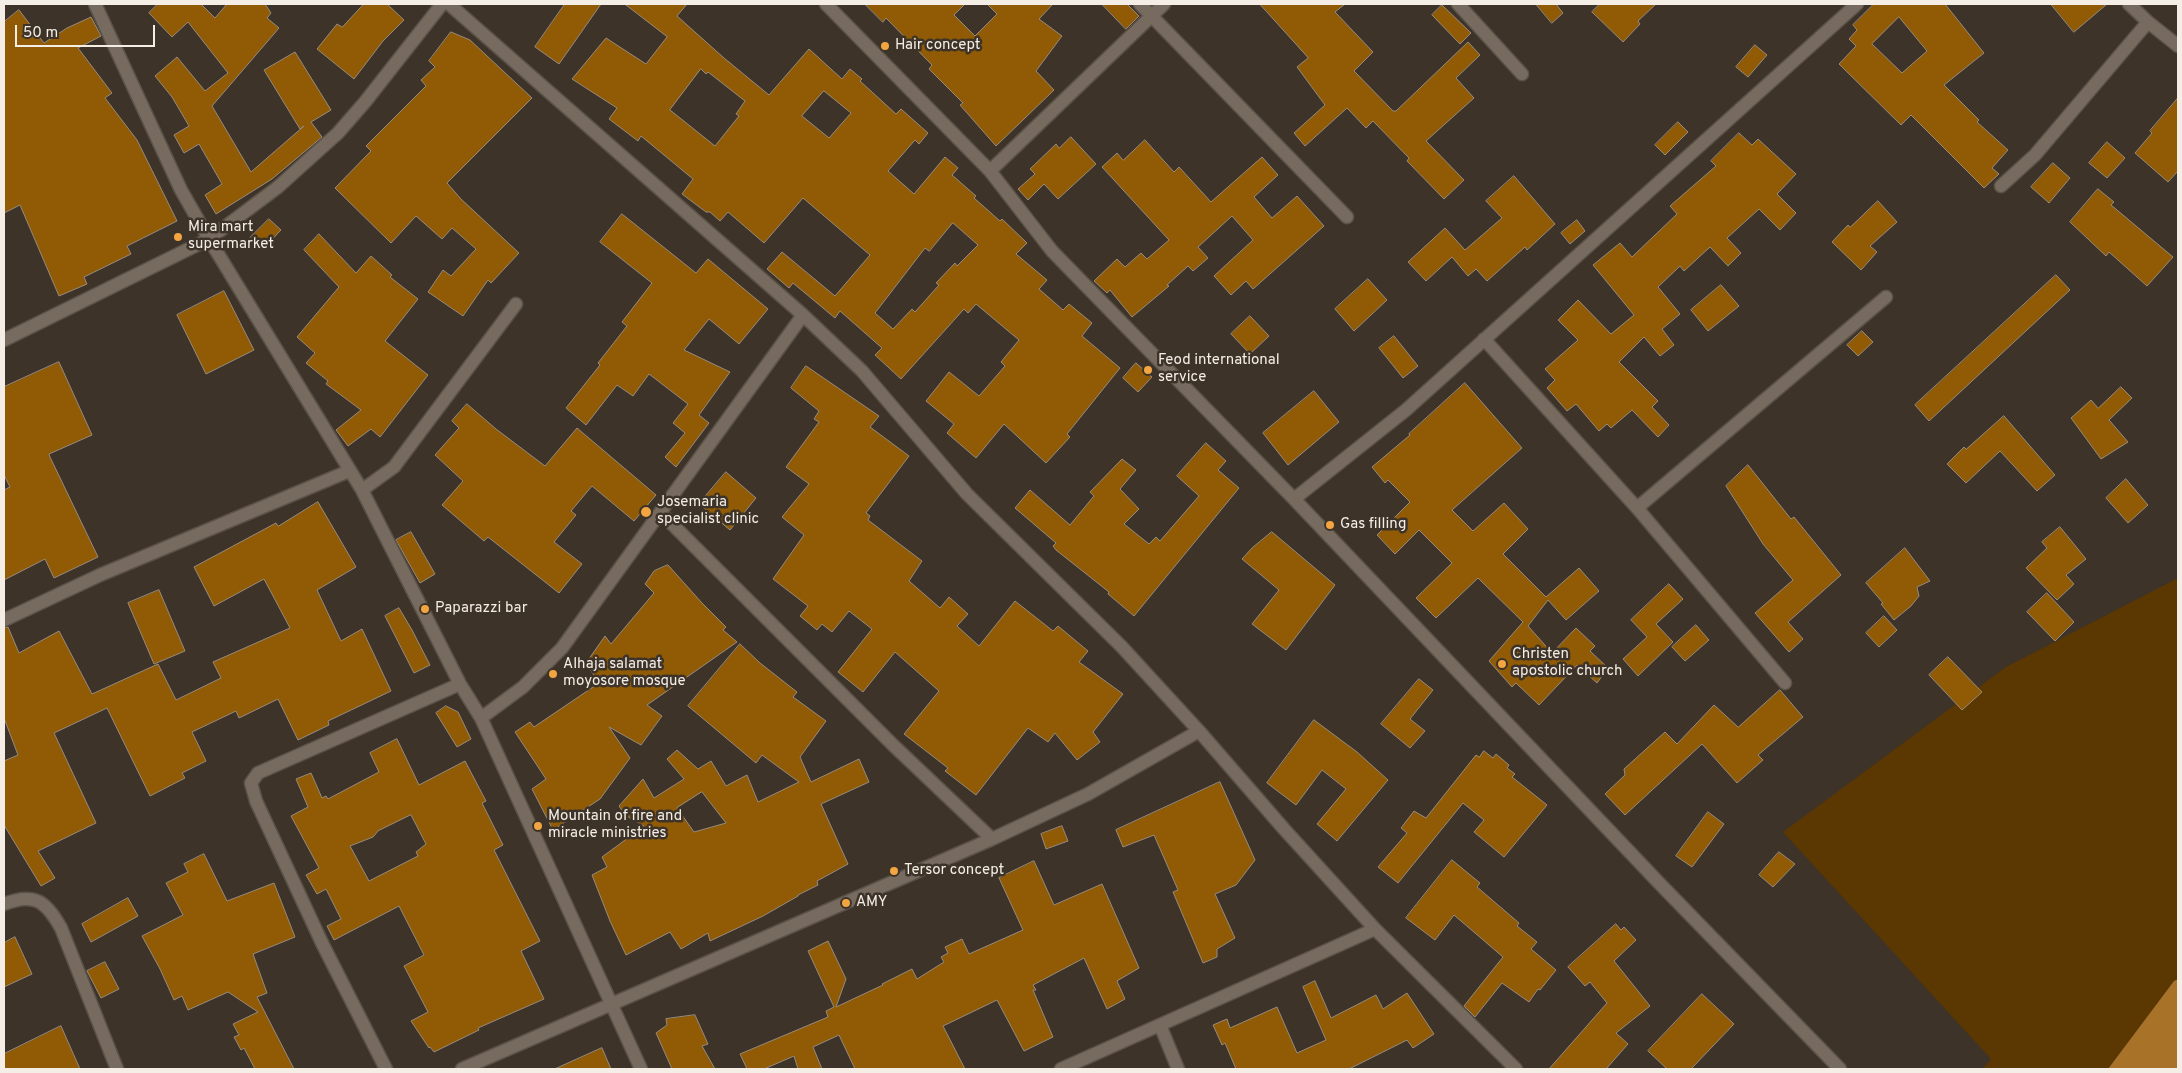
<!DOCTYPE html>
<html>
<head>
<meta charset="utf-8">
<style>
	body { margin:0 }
	#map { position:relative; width:2182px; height:1073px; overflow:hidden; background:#3d3328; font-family:Overpass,sans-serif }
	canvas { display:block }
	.frame { position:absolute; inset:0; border:5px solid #f5eee7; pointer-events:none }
	.scale { position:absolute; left:15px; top:25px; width:140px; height:22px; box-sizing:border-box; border:2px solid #f5eee7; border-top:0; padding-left:6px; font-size:15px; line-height:18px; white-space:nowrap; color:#f5eee7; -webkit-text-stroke:4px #3d3328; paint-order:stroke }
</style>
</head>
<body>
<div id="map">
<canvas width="2182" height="1073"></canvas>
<div class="frame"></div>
<div class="scale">50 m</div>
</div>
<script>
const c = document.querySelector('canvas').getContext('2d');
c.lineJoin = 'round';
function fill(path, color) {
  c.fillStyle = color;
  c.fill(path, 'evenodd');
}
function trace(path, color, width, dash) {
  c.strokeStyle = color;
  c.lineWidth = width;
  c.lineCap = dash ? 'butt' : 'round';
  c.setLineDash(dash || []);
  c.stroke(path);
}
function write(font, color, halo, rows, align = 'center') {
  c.font = font + ' Overpass,sans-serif';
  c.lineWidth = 5;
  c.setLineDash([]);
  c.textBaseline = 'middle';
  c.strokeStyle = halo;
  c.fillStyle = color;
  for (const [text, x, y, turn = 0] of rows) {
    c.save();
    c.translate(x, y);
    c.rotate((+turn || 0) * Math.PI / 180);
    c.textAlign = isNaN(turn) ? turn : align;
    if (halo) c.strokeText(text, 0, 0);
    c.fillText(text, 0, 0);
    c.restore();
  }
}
fill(new Path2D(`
	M 2178,578 L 2178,979 L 2174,981 L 2108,1069 L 1982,1069 L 1991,1059 L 1783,832 L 2006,667 Z`), '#5b3701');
fill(new Path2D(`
	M 2178,979 L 2178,1069 L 2108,1069 L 2174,981 Z`), '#a97229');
const building = new Path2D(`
	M 158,4 L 201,4 L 215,18 L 227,4 L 265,4 L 271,13 L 267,18 L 279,28 L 212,106 L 251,172 L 304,126 L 300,129 L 264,70 L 295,52 L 331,110 L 311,122 L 322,137 L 272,179 L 216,214 L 205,195 L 222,184 L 199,144 L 184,153 L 174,135 L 189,126 L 172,97 L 155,76 L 177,57 L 205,91 L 228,73 L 188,22 L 172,37 L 149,13 Z
	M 364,4 L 387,4 L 404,20 L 383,41 L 354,79 L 317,49 L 337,24 L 342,27 Z
	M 565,4 L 601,4 L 559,64 L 535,47 Z
	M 625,4 L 687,4 L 677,16 L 724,58 L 769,95 L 809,49 L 842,79 L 850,69 L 862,79 L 860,81 L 896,114 L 901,109 L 928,133 L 919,144 L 915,140 L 888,171 L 914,194 L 945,157 L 958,168 L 952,175 L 976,196 L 974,198 L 1000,221 L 1002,219 L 1027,243 L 1016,254 L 1047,280 L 1039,289 L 1063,310 L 1069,304 L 1092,323 L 1082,336 L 1120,368 L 1067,434 L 1070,437 L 1046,463 L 1004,424 L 976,458 L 947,433 L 954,424 L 926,401 L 949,372 L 979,396 L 1005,366 L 1001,362 L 1019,340 L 976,304 L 968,313 L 964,309 L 901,379 L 875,355 L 882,348 L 840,311 L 835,318 L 793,283 L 789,288 L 767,269 L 782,252 L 835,296 L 870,255 L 803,198 L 764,243 L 728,212 L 720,221 L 710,212 L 706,212 L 682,194 L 693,179 L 641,136 L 638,141 L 609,119 L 617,108 L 572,79 L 606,38 L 646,64 L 667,37 ZM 701,69 L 706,74 L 708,72 L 745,101 L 736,114 L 739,116 L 715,146 L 670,110 ZM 824,91 L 851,113 L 829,138 L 802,116 ZM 953,223 L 978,245 L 957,266 L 955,263 L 936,283 L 939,285 L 915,312 L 912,309 L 893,329 L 875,313 L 925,248 L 929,251 Z
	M 865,4 L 965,4 L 954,15 L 975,36 L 997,14 L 987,4 L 1053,4 L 1039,19 L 1062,36 L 1036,71 L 1054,90 L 996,146 L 960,105 L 963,103 L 929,69 L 932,65 L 886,18 L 883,22 Z
	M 1102,4 L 1127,4 L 1139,16 L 1126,29 Z
	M 1260,4 L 1345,4 L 1335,12 L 1373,52 L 1354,71 L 1393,111 L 1396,111 L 1468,42 L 1480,55 L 1456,78 L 1474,98 L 1426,141 L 1464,180 L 1444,199 L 1407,161 L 1409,158 L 1373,121 L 1366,128 L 1347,108 L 1305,146 L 1294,133 L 1325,105 L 1297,67 L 1308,58 Z
	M 1536,4 L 1556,4 L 1563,13 L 1552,23 Z
	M 1600,4 L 1656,4 L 1638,21 L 1640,24 L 1623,42 L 1592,12 Z
	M 1874,4 L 1945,4 L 1984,53 L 1944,85 L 1979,120 L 1977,122 L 2008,150 L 1992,168 L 1999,174 L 1984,188 L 1911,115 L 1901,125 L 1839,64 L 1856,46 L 1849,39 L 1857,30 L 1853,25 ZM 1899,17 L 1927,51 L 1902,73 L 1872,44 Z
	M 2051,4 L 2107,4 L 2074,32 Z
	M 1442,5 L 1471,33 L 1460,44 L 1432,15 Z
	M 19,10 L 44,43 L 67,28 L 91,17 L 101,36 L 78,48 L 112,93 L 105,98 L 137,140 L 177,221 L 127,246 L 131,254 L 84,277 L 87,284 L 59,296 L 20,205 L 4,213 L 4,22 Z
	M 451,32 L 470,40 L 532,98 L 447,183 L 461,199 L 519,253 L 491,283 L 488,280 L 463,316 L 428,292 L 443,270 L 451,276 L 476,249 L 452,228 L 442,239 L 416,216 L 391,243 L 335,188 L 371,151 L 366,146 L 426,86 L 421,80 L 435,67 L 429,61 Z
	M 1755,45 L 1767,55 L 1748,77 L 1736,67 Z
	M 2178,98 L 2178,171 L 2168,182 L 2135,153 L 2152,133 L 2150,131 Z
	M 1678,122 L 1688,132 L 1665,155 L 1655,145 Z
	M 1739,133 L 1752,145 L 1758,139 L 1796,174 L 1777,194 L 1796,213 L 1780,230 L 1759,209 L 1727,238 L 1741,253 L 1728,266 L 1710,247 L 1684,271 L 1680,266 L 1658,287 L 1680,314 L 1662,329 L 1674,345 L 1660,356 L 1644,337 L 1619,362 L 1658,401 L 1652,407 L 1669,425 L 1658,437 L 1632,410 L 1611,428 L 1607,424 L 1599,431 L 1576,404 L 1567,411 L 1547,388 L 1555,380 L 1545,369 L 1578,340 L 1558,320 L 1578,300 L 1611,334 L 1634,315 L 1593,265 L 1620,243 L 1632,257 L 1677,214 L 1670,206 L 1716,166 L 1711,161 Z
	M 1071,137 L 1096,164 L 1058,199 L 1044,184 L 1028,200 L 1018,189 L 1035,174 L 1030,169 L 1056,144 L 1059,148 Z
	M 1145,140 L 1174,172 L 1179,167 L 1211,202 L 1262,157 L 1278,175 L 1254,197 L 1272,218 L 1297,196 L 1324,226 L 1253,289 L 1246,281 L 1231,295 L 1214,276 L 1253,240 L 1232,216 L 1198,247 L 1208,258 L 1193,271 L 1188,266 L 1167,285 L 1169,286 L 1132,317 L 1110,290 L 1107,293 L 1094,281 L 1117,259 L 1125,267 L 1141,253 L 1147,259 L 1169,240 L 1102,167 L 1117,153 L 1123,160 Z
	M 2107,142 L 2125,158 L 2107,178 L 2089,163 Z
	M 2053,163 L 2070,178 L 2049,203 L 2031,187 Z
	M 1514,176 L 1555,224 L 1527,250 L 1525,247 L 1487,281 L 1476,269 L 1468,276 L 1452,257 L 1426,281 L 1408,262 L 1445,228 L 1465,250 L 1502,218 L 1486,201 Z
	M 2098,189 L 2114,202 L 2111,205 L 2173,257 L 2147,286 L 2109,252 L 2106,256 L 2070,222 Z
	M 1878,201 L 1897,222 L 1870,246 L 1877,252 L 1861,270 L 1832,242 L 1848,225 L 1850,227 Z
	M 622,214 L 696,273 L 708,259 L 768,309 L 739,344 L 709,319 L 684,350 L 730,372 L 699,415 L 709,423 L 676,467 L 665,457 L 685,433 L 673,423 L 688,404 L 649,374 L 633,396 L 617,385 L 586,425 L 566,408 L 600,365 L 598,363 L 627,326 L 622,322 L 652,283 L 600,242 Z
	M 269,219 L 281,230 L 262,250 L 250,238 Z
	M 1577,220 L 1585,231 L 1570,244 L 1561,233 Z
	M 319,234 L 356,273 L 371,256 L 392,275 L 390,277 L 418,299 L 385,341 L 428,375 L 380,437 L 371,429 L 348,446 L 336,430 L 361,410 L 326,384 L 328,381 L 306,363 L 315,353 L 297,337 L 339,287 L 304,250 Z
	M 2056,275 L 2070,290 L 1929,421 L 1915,405 Z
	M 1368,279 L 1387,300 L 1354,331 L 1335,309 Z
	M 1721,285 L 1739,306 L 1708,331 L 1691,310 Z
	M 224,291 L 254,350 L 206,374 L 177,315 Z
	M 1250,316 L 1269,336 L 1250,354 L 1231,334 Z
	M 1862,331 L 1873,342 L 1858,356 L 1847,345 Z
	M 1394,336 L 1418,366 L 1403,378 L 1379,348 Z
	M 59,362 L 92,435 L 49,454 L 50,457 L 98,557 L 54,578 L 45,559 L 4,580 L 4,490 L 10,487 L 4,475 L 4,387 Z
	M 1136,363 L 1152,377 L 1138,392 L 1123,378 Z
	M 806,366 L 879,416 L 870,427 L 909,456 L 866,513 L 870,516 L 868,520 L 922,561 L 909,581 L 940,608 L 949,597 L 968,614 L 957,626 L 979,646 L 1015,601 L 1053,631 L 1058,626 L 1088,651 L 1079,662 L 1123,694 L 1093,732 L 1100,742 L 1077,760 L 1055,733 L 1048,742 L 1028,728 L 976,795 L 945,771 L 948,768 L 904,734 L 939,691 L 895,652 L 863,692 L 838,672 L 872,629 L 849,611 L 832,632 L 822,624 L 817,630 L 800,616 L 808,606 L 773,579 L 804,535 L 782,517 L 809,484 L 786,467 L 819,422 L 814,419 L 819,411 L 791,388 Z
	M 1465,383 L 1522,448 L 1452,510 L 1473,531 L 1504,503 L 1528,529 L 1503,554 L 1546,597 L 1579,568 L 1599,591 L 1566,620 L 1548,600 L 1528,626 L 1552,653 L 1576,628 L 1595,646 L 1590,651 L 1608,668 L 1597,683 L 1577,665 L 1539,705 L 1516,683 L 1512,687 L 1489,661 L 1523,622 L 1478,578 L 1436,618 L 1416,598 L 1452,563 L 1419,530 L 1395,554 L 1377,535 L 1410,502 L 1388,480 L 1385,483 L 1372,467 L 1410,435 L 1409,434 Z
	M 2121,387 L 2132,398 L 2109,420 L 2128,442 L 2101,459 L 2071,418 L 2091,400 L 2098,408 Z
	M 1314,391 L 1339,422 L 1288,465 L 1263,433 Z
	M 467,404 L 496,429 L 545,466 L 577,428 L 656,495 L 634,521 L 592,486 L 571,511 L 576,515 L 554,542 L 582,564 L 559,593 L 488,537 L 484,541 L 442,505 L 463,481 L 435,455 L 459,428 L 452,421 Z
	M 2004,416 L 2055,475 L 2037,491 L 2000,451 L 1966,483 L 1947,464 L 1964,447 L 1966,449 Z
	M 1206,443 L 1226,461 L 1218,470 L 1239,488 L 1134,616 L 1108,594 L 1109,592 L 1056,550 L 1053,546 L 1056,543 L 1015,508 L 1030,490 L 1070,525 L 1094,496 L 1090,492 L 1122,459 L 1136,470 L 1120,489 L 1139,509 L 1124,524 L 1149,544 L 1156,537 L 1160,541 L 1199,496 L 1177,476 Z
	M 1748,465 L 1791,519 L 1794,517 L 1841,575 L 1788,622 L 1803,639 L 1789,652 L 1755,613 L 1793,580 L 1763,544 L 1726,486 Z
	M 726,472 L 756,498 L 730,530 L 699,504 Z
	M 2126,479 L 2148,505 L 2128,523 L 2106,498 Z
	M 318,502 L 356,567 L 317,590 L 341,641 L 362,629 L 391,691 L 328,721 L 329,725 L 298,740 L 278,699 L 239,718 L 236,711 L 192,732 L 206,761 L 182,773 L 185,778 L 150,796 L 107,708 L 54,733 L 96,823 L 38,851 L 55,878 L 41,886 L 4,825 L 4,761 L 18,755 L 4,718 L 4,628 L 8,627 L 19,653 L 59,631 L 92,694 L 158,664 L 176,700 L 221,678 L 213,662 L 290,628 L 264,579 L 214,606 L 194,567 L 276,523 L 278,526 Z
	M 2060,527 L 2086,559 L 2066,575 L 2074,584 L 2057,600 L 2026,568 L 2047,548 L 2042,542 Z
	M 411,532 L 435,574 L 420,583 L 396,540 Z
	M 1272,532 L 1335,585 L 1286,650 L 1252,624 L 1279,590 L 1242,559 L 1252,548 Z
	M 1905,548 L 1930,581 L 1917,587 L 1919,596 L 1911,606 L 1894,620 L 1881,604 L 1883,603 L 1866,583 Z
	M 668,565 L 702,603 L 726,627 L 723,630 L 737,642 L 647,705 L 662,716 L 641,745 L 609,727 L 630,758 L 600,799 L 553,830 L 532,789 L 546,779 L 515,732 L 530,722 L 534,727 L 599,683 L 586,663 L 605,636 L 611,644 L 654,593 L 645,584 L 654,571 Z
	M 1669,584 L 1683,599 L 1656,624 L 1673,642 L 1638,676 L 1623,659 L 1647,637 L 1631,620 Z
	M 159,590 L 185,651 L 154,664 L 128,603 Z
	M 2047,593 L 2074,622 L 2055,641 L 2027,612 Z
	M 399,608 L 412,630 L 430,665 L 414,673 L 385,616 Z
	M 1884,616 L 1897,630 L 1879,647 L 1866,633 Z
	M 1696,625 L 1709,640 L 1685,661 L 1672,647 Z
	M 740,644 L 760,663 L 797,692 L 793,697 L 826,721 L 800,757 L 811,782 L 859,759 L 869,782 L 821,804 L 848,864 L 817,881 L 818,885 L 798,895 L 798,896 L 763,916 L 710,941 L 708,933 L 681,949 L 670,932 L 626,955 L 610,921 L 592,875 L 607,867 L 602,857 L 644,826 L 625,815 L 619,806 L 643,779 L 654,798 L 684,779 L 667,759 L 677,750 L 698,769 L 711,761 L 726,786 L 747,775 L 758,802 L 799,782 L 762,755 L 756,763 L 688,706 ZM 702,792 L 726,823 L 694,832 L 677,808 Z
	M 1948,657 L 1982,692 L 1962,710 L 1929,675 Z
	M 1419,679 L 1433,690 L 1410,719 L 1425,731 L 1410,748 L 1381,724 Z
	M 1780,690 L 1803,717 L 1758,755 L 1763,760 L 1737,783 L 1702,744 L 1625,815 L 1605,794 L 1625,775 L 1624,769 L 1665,732 L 1677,744 L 1714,705 L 1738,727 Z
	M 446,706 L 458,712 L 471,739 L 457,747 L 436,713 Z
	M 1314,720 L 1357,752 L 1388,780 L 1337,841 L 1317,824 L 1346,789 L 1322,770 L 1296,805 L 1267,783 Z
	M 397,739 L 419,785 L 465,761 L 486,801 L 482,803 L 503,845 L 494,850 L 540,941 L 521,951 L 544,999 L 478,1028 L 479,1030 L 434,1052 L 430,1047 L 429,1048 L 411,1021 L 428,1012 L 404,966 L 424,955 L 399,906 L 334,940 L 327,926 L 341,919 L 326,889 L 317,894 L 306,875 L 319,868 L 291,816 L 308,807 L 296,779 L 311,773 L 322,798 L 326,796 L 328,799 L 379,772 L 370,753 ZM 411,815 L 426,844 L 416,852 L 418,856 L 369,881 L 350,846 L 373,837 L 378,831 Z
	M 1484,751 L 1493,758 L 1496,754 L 1509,765 L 1507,768 L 1515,774 L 1512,777 L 1547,805 L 1504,857 L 1474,832 L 1484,820 L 1463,803 L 1398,883 L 1378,867 L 1407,833 L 1401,828 L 1414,811 L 1426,818 L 1476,755 L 1479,757 Z
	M 1220,782 L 1255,860 L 1236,885 L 1215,894 L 1235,938 L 1217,949 L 1217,957 L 1203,963 L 1173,892 L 1178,890 L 1154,835 L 1123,847 L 1116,830 Z
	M 1708,812 L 1724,824 L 1692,867 L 1676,856 Z
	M 1062,826 L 1068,841 L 1046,849 L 1041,834 Z
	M 1779,852 L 1795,864 L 1773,887 L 1759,875 Z
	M 204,854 L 227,901 L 274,883 L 295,937 L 253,954 L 267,993 L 257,997 L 294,1069 L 255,1069 L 244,1048 L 241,1050 L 234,1037 L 239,1035 L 233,1024 L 258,1012 L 228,992 L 188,1010 L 182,996 L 174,1000 L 160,969 L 142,936 L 183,915 L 166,883 L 188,872 L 184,864 Z
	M 1452,860 L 1480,883 L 1477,887 L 1519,923 L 1517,926 L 1537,942 L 1531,949 L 1556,970 L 1540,990 L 1538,989 L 1529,1002 L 1502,983 L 1475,1017 L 1464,1006 L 1503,957 L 1454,915 L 1435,940 L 1406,918 Z
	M 1034,861 L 1054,905 L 1102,884 L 1139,968 L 1117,981 L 1125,999 L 1107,1009 L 1084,958 L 1033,985 L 1036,990 L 1033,990 L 1053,1037 L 1024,1051 L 997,1000 L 943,1026 L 965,1069 L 855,1069 L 839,1035 L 813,1047 L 822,1069 L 798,1069 L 794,1056 L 764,1069 L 747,1069 L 740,1054 L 828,1017 L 826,1011 L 834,1007 L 808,951 L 828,941 L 846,979 L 836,1007 L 883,985 L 882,984 L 912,969 L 917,979 L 944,962 L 941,957 L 948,953 L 945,947 L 962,939 L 969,954 L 1023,930 L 999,878 Z
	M 128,898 L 138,916 L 91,942 L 82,924 Z
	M 1616,924 L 1621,930 L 1624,927 L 1636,940 L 1614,961 L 1650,1006 L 1616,1033 L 1628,1044 L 1606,1069 L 1549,1069 L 1607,1003 L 1590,982 L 1585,986 L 1568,967 Z
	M 15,937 L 32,974 L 4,987 L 4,943 Z
	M 105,962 L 119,989 L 101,998 L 87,971 Z
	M 1315,981 L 1331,1018 L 1376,995 L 1383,1009 L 1407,993 L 1434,1034 L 1413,1048 L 1407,1040 L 1349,1069 L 1236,1069 L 1225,1043 L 1222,1045 L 1213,1025 L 1227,1019 L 1230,1028 L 1277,1007 L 1297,1053 L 1326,1040 L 1303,987 Z
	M 1702,994 L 1734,1024 L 1691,1069 L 1667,1069 L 1648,1051 Z
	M 695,1015 L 708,1044 L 702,1046 L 715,1069 L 672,1069 L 656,1033 L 667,1025 L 666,1019 Z
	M 61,1026 L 80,1069 L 4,1069 L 4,1054 Z
	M 602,1048 L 611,1069 L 555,1069 Z`);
fill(building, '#905b04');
trace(building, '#978b7e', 1);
const minor = new Path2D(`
	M 95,4 L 181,190 L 209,239 L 362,490 L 460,684 L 481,718 L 641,1069
	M 449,4 L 803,315 L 862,371 L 967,494 L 1122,647 L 1199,731 L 1284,829 L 1375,929 L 1516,1069
	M 826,4 L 990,171 L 1052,251 L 1294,499 L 1661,885 L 1840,1069
	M 1140,4 L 1347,217
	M 1458,4 L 1522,74
	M 2129,4 L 2148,22 L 2178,46
	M 990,171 L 1164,4
	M 2001,186 L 2035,155 L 2148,22
	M 1484,339 L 1637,508 L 1785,683
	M 4,340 L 209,239 L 278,187 L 338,133 L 365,102 L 442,4
	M 362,490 L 394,467 L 516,304
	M 1294,499 L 1406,410 L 1857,4
	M 1637,508 L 1886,297
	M 661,513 L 893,745 L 992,839
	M 4,620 L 100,575 L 349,471
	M 481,718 L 523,687 L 562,648 L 803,315
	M 4,904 C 34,892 46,901 61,928 L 117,1069
	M 1160,1025 L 1178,1069
	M 386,1069 L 322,943 L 256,801 L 251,783 L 258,773 L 460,684
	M 462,1069 L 992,839 L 1088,794 L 1199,731
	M 1061,1069 L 1375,929`);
trace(minor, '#5a5248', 15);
trace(minor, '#776b5f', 12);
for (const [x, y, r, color] of [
	[885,46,5,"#f2a540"],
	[178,237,5,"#f2a540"],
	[1148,370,5,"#f2a540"],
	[646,512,6,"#f2a540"],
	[1330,525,5,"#f2a540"],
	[425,609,5,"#f2a540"],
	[1502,664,5,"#f2a540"],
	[553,674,5,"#f2a540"],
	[538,826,5,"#f2a540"],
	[894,871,5,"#f2a540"],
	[846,903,5,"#f2a540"]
]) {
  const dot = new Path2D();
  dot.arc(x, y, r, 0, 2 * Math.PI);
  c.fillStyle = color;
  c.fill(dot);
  trace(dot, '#3d3328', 2);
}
write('15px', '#f5eee7', '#3d3328', [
	["Hair concept",895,46],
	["Mira mart",188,228],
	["supermarket",188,245],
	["Feod international",1158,361],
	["service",1158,378],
	["Josemaria",657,503],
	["specialist clinic",657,520],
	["Gas filling",1340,525],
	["Paparazzi bar",435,609],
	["Christen",1512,655],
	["apostolic church",1512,672],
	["Alhaja salamat",563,665],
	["moyosore mosque",563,682],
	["Mountain of fire and",548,817],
	["miracle ministries",548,834],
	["Tersor concept",904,871],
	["AMY",856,903]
], 'left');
</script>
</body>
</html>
